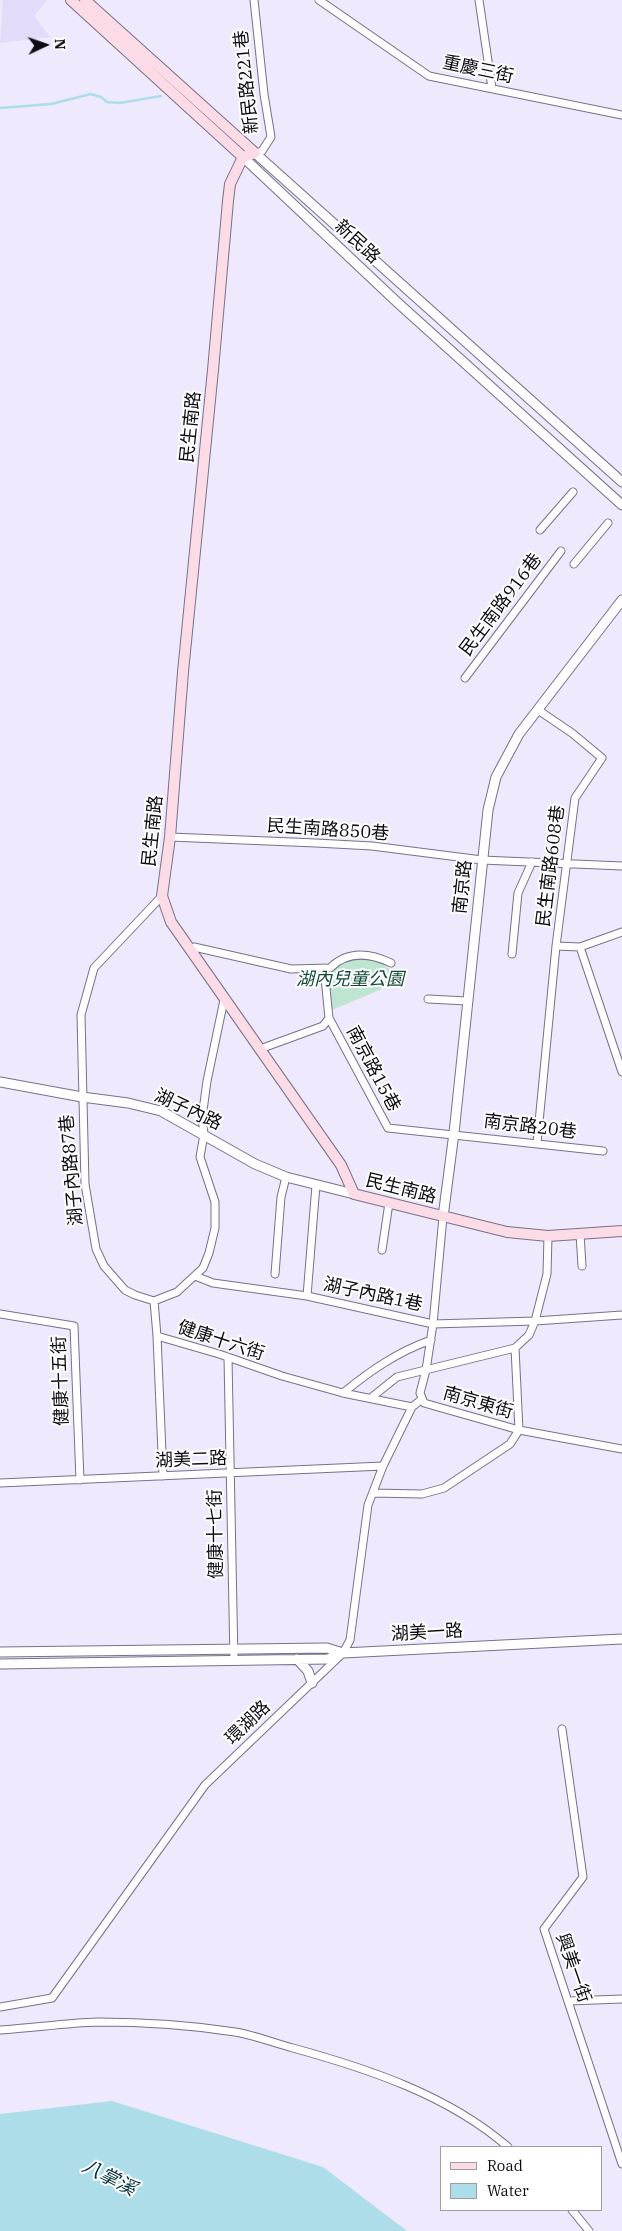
<!DOCTYPE html>
<html>
<head>
<meta charset="utf-8">
<style>
	body { margin:0 }
	#map { position:relative; width:622px; height:2231px; overflow:hidden; background:#eee9fc; font-family:"IBM Plex Serif",serif }
	canvas { display:block }
	.legend { position:absolute; left:440px; top:2146px; width:162px; height:65px; box-sizing:border-box; background:#fff; border:1px solid #9e9da1; margin:0; padding:6px 9px; list-style:none; font-size:15px; color:#0d0b13 }
	.legend li { display:flex; align-items:center; gap:10px; height:25px }
	.legend b { width:25px; border:1px solid #9e9da1 }
	.north { position:absolute; left:20px; top:20px; width:50px; height:50px; -webkit-text-stroke:4px #fff; paint-order:stroke; rotate:87deg; font-size:14px; font-weight:700; line-height:20px; text-align:center; color:#0d0b13 }
	.north::after { content:''; display:block; margin:auto; width:18px; height:22px; background:#0d0b13; clip-path:polygon(50% 0,100% 100%,50% 72%,0 100%) }
</style>
</head>
<body>
<div id="map">
<canvas width="622" height="2231"></canvas>
<ul class="legend">
<li><b style="height:6px;background:#fbdbe5"></b>Road</li>
<li><b style="height:14px;background:#acdde9"></b>Water</li>
</ul>
<div class="north">N</div>
</div>
<script>
const c = document.querySelector('canvas').getContext('2d');
c.lineJoin = 'round';
function fill(path, color) {
  c.fillStyle = color;
  c.fill(path, 'evenodd');
}
function trace(path, color, width, dash) {
  c.strokeStyle = color;
  c.lineWidth = width;
  c.lineCap = dash ? 'butt' : 'round';
  c.setLineDash(dash || []);
  c.stroke(path);
}
function write(font, color, halo, rows, align = 'center') {
  c.font = font + ' "IBM Plex Serif","Noto Sans TC",serif';
  c.lineWidth = 4;
  c.setLineDash([]);
  c.textBaseline = 'middle';
  c.strokeStyle = halo;
  c.fillStyle = color;
  for (const [text, x, y, turn = 0] of rows) {
    c.save();
    c.translate(x, y);
    c.rotate((+turn || 0) * Math.PI / 180);
    c.textAlign = isNaN(turn) ? turn : align;
    if (halo) c.strokeText(text, 0, 0);
    c.fillText(text, 0, 0);
    c.restore();
  }
}
fill(new Path2D(`
	M 3,0 L 47,0 L 34,16 L 50,37 L 0,43 Z`), '#e3dbfa');
fill(new Path2D(`
	M 359,957 L 376,959 L 393,972 L 387,974 L 386,983 L 382,989 L 332,1010 L 329,997 L 328,972 L 340,960 Z`), '#bee5d2');
fill(new Path2D(`
	M 112,2101 L 323,2167 L 407,2231 L 0,2231 L 0,2114 Z`), '#acdde9');
trace(new Path2D(`
	M 0,108 L 51,104 L 91,94 L 101,97 L 107,102 L 120,103 L 161,96`), '#acdde9', 2.5);
const minor = new Path2D(`
	M 254,0 L 264,94 L 271,137 L 262,151 L 255,153
	M 319,0 L 429,76 L 622,115
	M 479,0 L 492,88
	M 540,530 L 573,492
	M 574,564 L 608,523
	M 465,678 L 561,551
	M 170,837 L 316,843 L 372,846 L 482,860 L 622,866
	M 556,946 L 580,947 L 622,932
	M 580,947 L 622,1072
	M 189,949 L 194,947 L 291,969 L 330,968 C 348,950 370,953 391,963
	M 512,954 L 518,893 L 532,862
	M 428,999 L 467,1001
	M 329,1018 L 388,1128 L 603,1151
	M 260,1049 L 323,1026 L 329,1018 L 324,968
	M 537,1143 L 556,946 L 575,798 L 602,758 L 572,733 L 538,710
	M 443,1217 L 433,1324 L 426,1370 L 420,1393 L 424,1403 L 519,1430 L 622,1449
	M 580,1234 L 582,1266
	M 382,1250 L 389,1203
	M 275,1274 L 281,1197 L 286,1177
	M 195,1276 L 213,1283 L 307,1296 L 433,1324 L 535,1321 L 622,1315
	M 307,1296 L 316,1185
	M 154,1301 L 135,1295 L 125,1290 L 104,1266 L 96,1249 L 85,1184 L 81,1015 L 94,968 L 162,896
	M 154,1301 L 177,1292 L 203,1268 L 209,1253 L 215,1228 L 215,1202 L 200,1157 L 204,1134 L 202,1118 L 207,1081 L 224,1000
	M 154,1301 L 157,1336
	M 0,1314 L 74,1326 L 80,1480
	M 228,1358 L 234,1661
	M 343,1393 C 370,1371 397,1352 431,1340
	M 372,1397 L 397,1377 L 515,1348 L 529,1335 L 535,1321 L 547,1274 L 548,1236
	M 163,1476 L 157,1336 L 219,1354 L 282,1376 L 343,1393 L 412,1407
	M 0,1483 L 383,1466
	M 373,1493 L 422,1494 L 444,1488 L 510,1444 L 519,1430 L 515,1348
	M 562,1729 L 583,1877 L 544,1929 L 622,2164
	M 569,2001 L 622,1999
	M 0,2007 L 52,1998 L 205,1785 L 343,1653 L 350,1640 L 368,1505 L 383,1466 L 412,1407 L 422,1399
	M 0,2030 C 33,2028 66,2023 98,2022 C 143,2022 190,2025 235,2032 C 254,2035 274,2043 293,2048 C 369,2069 448,2095 508,2147
	M 572,2210 L 589,2231`);
const tertiary = new Path2D(`
	M 255,153 L 622,482
	M 243,157 L 398,303 L 622,505
	M 0,1082 L 82,1097 L 128,1103 L 161,1111 L 255,1164 L 286,1177 L 354,1194
	M 443,1217 L 454,1133 L 488,810 L 496,777 L 519,734 L 622,600
	M 0,1652 L 327,1648 L 343,1653 L 622,1639
	M 297,1659 L 308,1671 L 312,1683
	M 0,1664 L 328,1659 L 343,1653`);
const secondary = new Path2D(`
	M 71,0 L 243,157
	M 85,0 L 255,153 L 243,157 L 230,184 L 228,201 L 213,370 L 183,672 L 170,837 L 162,896 L 171,922 L 341,1165 L 354,1194 L 507,1232 L 548,1236 L 622,1231`);
trace(minor, '#787187', 9);
trace(tertiary, '#787187', 11);
trace(secondary, '#787187', 12);
trace(minor, '#fff', 7);
trace(tertiary, '#fff', 9);
trace(secondary, '#fbdbe5', 10);
write('18px', '#0d0b13', '#fff', [
	["重慶三街",478,70,12],
	["新民路221巷",247,82,-96],
	["新民路",357,242,43],
	["民生南路",191,427,-84],
	["民生南路916巷",501,605,-53],
	["民生南路850巷",328,830,4],
	["民生南路",153,831,-84],
	["民生南路608巷",551,866,-83],
	["南京路",463,887,-84],
	["南京路15巷",373,1069,62],
	["湖子內路",188,1110,25],
	["南京路20巷",530,1127,7],
	["湖子內路87巷",72,1170,-95],
	["民生南路",401,1189,14],
	["湖子內路1巷",373,1295,12],
	["健康十六街",221,1341,18],
	["健康十五街",61,1381,-92],
	["南京東街",478,1403,16],
	["湖美二路",191,1460,-2],
	["健康十七街",216,1534,-91],
	["湖美一路",427,1633,-3],
	["環湖路",248,1723,-44],
	["興美一街",573,1968,71]
]);
write('italic 18px', '#134a35', '#fff', [
	["湖內兒童公園",350,980]
]);
write('italic 19px', '#01313a', '#fff', [
	["八掌溪",109,2178,27]
]);
</script>
</body>
</html>
